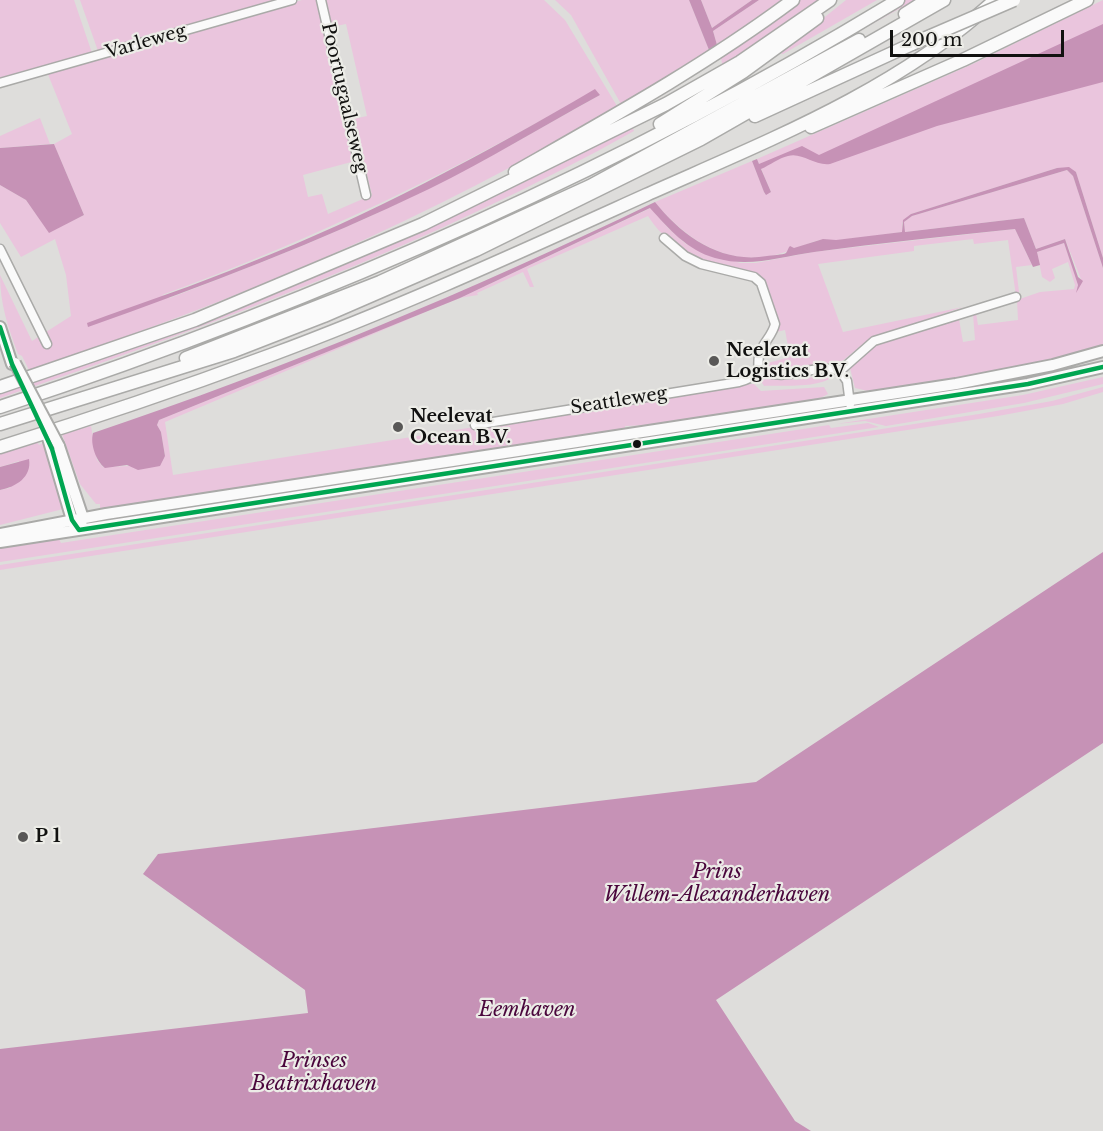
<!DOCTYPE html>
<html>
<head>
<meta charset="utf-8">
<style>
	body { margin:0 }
	#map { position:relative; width:1103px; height:1131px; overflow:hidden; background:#dedddb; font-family:"Libre Baskerville",serif }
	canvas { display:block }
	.scale { position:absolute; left:890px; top:30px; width:174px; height:27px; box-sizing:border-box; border:3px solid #111110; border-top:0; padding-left:8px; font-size:18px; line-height:21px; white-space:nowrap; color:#111110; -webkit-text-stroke:4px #ecece7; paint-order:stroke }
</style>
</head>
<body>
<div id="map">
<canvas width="1103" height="1131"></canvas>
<div class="scale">200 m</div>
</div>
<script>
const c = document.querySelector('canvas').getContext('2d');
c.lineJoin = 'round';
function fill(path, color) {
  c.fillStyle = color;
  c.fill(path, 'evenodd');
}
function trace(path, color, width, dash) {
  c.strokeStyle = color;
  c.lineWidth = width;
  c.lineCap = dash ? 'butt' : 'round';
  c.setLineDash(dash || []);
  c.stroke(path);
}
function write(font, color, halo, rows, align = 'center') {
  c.font = font + ' "Libre Baskerville",serif';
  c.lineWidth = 4.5;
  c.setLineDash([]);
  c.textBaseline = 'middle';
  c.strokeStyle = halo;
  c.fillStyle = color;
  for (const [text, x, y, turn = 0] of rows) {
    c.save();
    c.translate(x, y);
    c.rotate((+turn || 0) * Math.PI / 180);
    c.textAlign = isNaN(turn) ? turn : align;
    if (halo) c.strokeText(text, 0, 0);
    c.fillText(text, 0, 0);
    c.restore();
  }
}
fill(new Path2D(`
	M 0,0 L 74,0 L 92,53 L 0,78 Z
	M 80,0 L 274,0 L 98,51 Z
	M 302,0 L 317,0 L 355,161 L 303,175 L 308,197 L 322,194 L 328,214 L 372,195 L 353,119 L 367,116 L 346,24 L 331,27 L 325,0 L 544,0 L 565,20 L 617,106 C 434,218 232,303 29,370 L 22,356 L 18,354 C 8,327 0,304 0,275 L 32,341 L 71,316 L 66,275 L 55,239 L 21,257 L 0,223 L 0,185 L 26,200 L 49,232 L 84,215 L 54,144 L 72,134 L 47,72 ZM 595,90 L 600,95 C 544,126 489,159 431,187 C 347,230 258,264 170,298 L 162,295 C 313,240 456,170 595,90 Z
	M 555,0 L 689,0 L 709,50 L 621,104 L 571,15 Z
	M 701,0 L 752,0 L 712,28 Z
	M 759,0 L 787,0 L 717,45 L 713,31 Z
	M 800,0 L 818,0 L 731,60 L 722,64 L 721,57 Z
	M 846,0 L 877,0 L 783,54 L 780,53 Z
	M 904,0 L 915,0 L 779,76 L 807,57 Z
	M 1103,0 L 1103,258 L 1076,172 L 1057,168 L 911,214 L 902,223 L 902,232 C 881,235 860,238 839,240 C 833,241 826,239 820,240 C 807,243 794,250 782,253 C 731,270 686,240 655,202 L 752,161 L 765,194 L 771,192 L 757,159 L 975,63 Z
	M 40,118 L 50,144 L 0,148 L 0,136 Z
	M 632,127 L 634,131 C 434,243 217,324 0,398 L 0,392 C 60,372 121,352 180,330 C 335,273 486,203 632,127 Z
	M 1067,170 L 1073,176 L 1103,268 L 1103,347 L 988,375 L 868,391 L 855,388 L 850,368 L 868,347 L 947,320 L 959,319 L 963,342 L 975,340 L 973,314 L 976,313 L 978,325 L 1018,320 L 1017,300 L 1040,292 L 1074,289 L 1075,285 L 1068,262 L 1052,269 L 1055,278 L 1050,282 L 1042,277 L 1037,252 L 1064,243 L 1078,285 L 1076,292 L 1081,279 L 1065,239 L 1036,249 L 1024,218 L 905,232 L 904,222 L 912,216 Z
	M 651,208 L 668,228 L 686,244 L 740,263 L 756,263 L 813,252 L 1015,229 L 1032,265 L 1016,267 L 1019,292 L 1016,296 L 1008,240 L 974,244 L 973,239 L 914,246 L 914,251 L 818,264 L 843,332 L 963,307 L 869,339 L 840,363 L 800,371 L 776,371 L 764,364 L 790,357 L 785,330 L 776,332 L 759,276 C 748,269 732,269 719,267 C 692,261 662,239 648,216 L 527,269 L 534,287 L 530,287 L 523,272 L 477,293 L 478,295 L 459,298 L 165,422 L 173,475 L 738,385 L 754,384 L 761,391 L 824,387 L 828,394 C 819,400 805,401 794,406 L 671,424 L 625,426 L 625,430 L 247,489 L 229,489 L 100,509 L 100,504 L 96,504 L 80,484 L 62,434 L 91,426 L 97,460 L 103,467 L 131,466 L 165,456 L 161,432 L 157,425 L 159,420 L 460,298 Z
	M 1103,356 L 1019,382 L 859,405 L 857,403 Z
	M 829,374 L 833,375 C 824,389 778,385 764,386 L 759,378 L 762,376 L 797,380 Z
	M 1103,377 L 1103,384 L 1024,403 L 886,426 L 865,421 L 836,424 L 1023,395 Z
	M 1103,387 L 1103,392 L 1063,404 L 998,416 L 0,570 L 0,565 L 979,414 L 1052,401 Z
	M 805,411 L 735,426 L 122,520 L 122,516 Z
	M 868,423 L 879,427 L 0,562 L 0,546 L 58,537 L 61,543 L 829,425 L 831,428 Z
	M 37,442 L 39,445 L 45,442 L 63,509 L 0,525 L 0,490 L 10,488 L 19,461 L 0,467 L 0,453 Z`), '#eac5dd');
fill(new Path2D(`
	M 689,0 L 701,0 L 712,28 L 752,0 L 759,0 L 713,31 L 717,45 L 709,50 Z
	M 1103,24 L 1103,82 L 937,126 L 830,164 C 814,166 802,152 788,156 C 779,158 770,165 761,169 L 771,192 L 766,195 L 764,192 L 752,161 L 757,159 L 759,164 L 802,146 L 819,155 Z
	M 595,89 L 600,95 C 543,126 488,160 429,189 C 319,242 204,286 88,327 L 87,323 C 141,303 196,285 249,263 C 369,216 484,154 595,89 Z
	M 54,144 L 84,215 L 49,233 L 26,200 L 0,185 L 0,148 Z
	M 1069,167 L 1076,172 L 1103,258 L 1103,268 L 1073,176 L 1067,170 L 912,216 L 904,222 L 905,232 L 1024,218 L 1036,249 L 1065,239 L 1078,277 L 1083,281 L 1076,293 L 1078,285 L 1064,243 L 1037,252 L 1040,265 L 1033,267 L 1015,229 C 948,236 881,243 814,252 C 779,257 750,268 715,258 C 687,250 669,229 650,208 L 460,298 L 159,420 L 157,425 L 161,432 L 165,456 L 160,466 L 138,470 L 127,465 L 105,468 C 96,461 90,444 93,433 C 284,369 473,290 655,202 C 682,236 721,264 767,256 C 771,255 783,255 786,253 C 788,250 788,248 790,246 L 794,248 L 823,239 L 836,240 L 902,232 L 903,220 L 911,214 L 1057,168 Z
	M 29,459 C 32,477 16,487 0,490 L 0,467 Z
	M 1103,552 L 1103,743 L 716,1000 L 795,1121 L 811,1131 L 0,1131 L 0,1049 L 308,1013 L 305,990 L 143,874 L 158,854 L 756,782 Z`), '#c692b6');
const minor = new Path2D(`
	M 321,0 L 366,195
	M 0,83 L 292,0
	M 0,249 L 47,344
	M 759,369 C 786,385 816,361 840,371 L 874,341 L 1016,297
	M 840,371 L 847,381 L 850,404
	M 475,425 L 739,382 C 769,373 753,366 761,350 C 765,341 773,334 775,324 L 761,283 L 754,277 L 701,264 L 685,256 L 664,238`);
const major = new Path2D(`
	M 0,327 L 12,364
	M 48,438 L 72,520 L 75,525
	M 59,446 L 83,518 L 81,524
	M 0,534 L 106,514 L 956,384 L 1053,365 L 1103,351
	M 0,542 L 1028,384 L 1103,367`);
const highway = new Path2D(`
	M 905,14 L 927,0
	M 755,116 L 912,44
	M 660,124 L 743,72 L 817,18
	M 811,127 L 963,60 L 1087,0
	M 515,172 C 610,118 706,65 793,0
	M 186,358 L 380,282 L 590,186 L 859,40
	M 0,387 L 195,320 L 423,224 L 666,104 L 740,62 L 830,0
	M 0,407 C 312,304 617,171 898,0
	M 0,424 L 234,351 L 324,316 L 476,250 L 701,139 L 944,0
	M 0,447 C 91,419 182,388 271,355 C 398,308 522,251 646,195 C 767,141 896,91 995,0`);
trace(minor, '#aaaaa8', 11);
trace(major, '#aaaaa8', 14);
trace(highway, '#aaaaa8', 15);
trace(minor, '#fafafa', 8);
trace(major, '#fafafa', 10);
trace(highway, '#fafafa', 12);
const majorBridge = new Path2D(`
	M 15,363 L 59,446`);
const highwayBridge = new Path2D(`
	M 912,44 L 1014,0`);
trace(majorBridge, '#aaaaa8', 14, []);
trace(highwayBridge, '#aaaaa8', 15, []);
trace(majorBridge, '#fafafa', 10);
trace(highwayBridge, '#fafafa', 12);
trace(new Path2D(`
	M 0,327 L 12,364 L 52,449 L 72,520 L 79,530 L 1028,384 L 1103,367`), '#00a651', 4.5);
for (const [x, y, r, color] of [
	[714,361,6,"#595857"],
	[398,427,6,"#595857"],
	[637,444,5,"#111110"],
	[23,837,6,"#595857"]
]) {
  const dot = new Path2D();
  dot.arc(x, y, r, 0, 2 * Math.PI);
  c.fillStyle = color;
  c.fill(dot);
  trace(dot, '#ecece7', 2);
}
write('18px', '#111110', '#ecece7', [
	["Varleweg",146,42,-16],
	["Poortugaalseweg",344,98,77],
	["Seattleweg",619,401,-9]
]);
write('bold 18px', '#111110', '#ecece7', [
	["Neelevat",726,351],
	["Logistics B.V.",726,372],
	["Neelevat",410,417],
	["Ocean B.V.",410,438],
	["P 1",35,837]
], 'left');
write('italic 20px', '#4a063c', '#ecece7', [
	["Prins",717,872],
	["Willem-Alexanderhaven",717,895],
	["Eemhaven",527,1010],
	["Prinses",314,1061],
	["Beatrixhaven",314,1084]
]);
</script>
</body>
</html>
